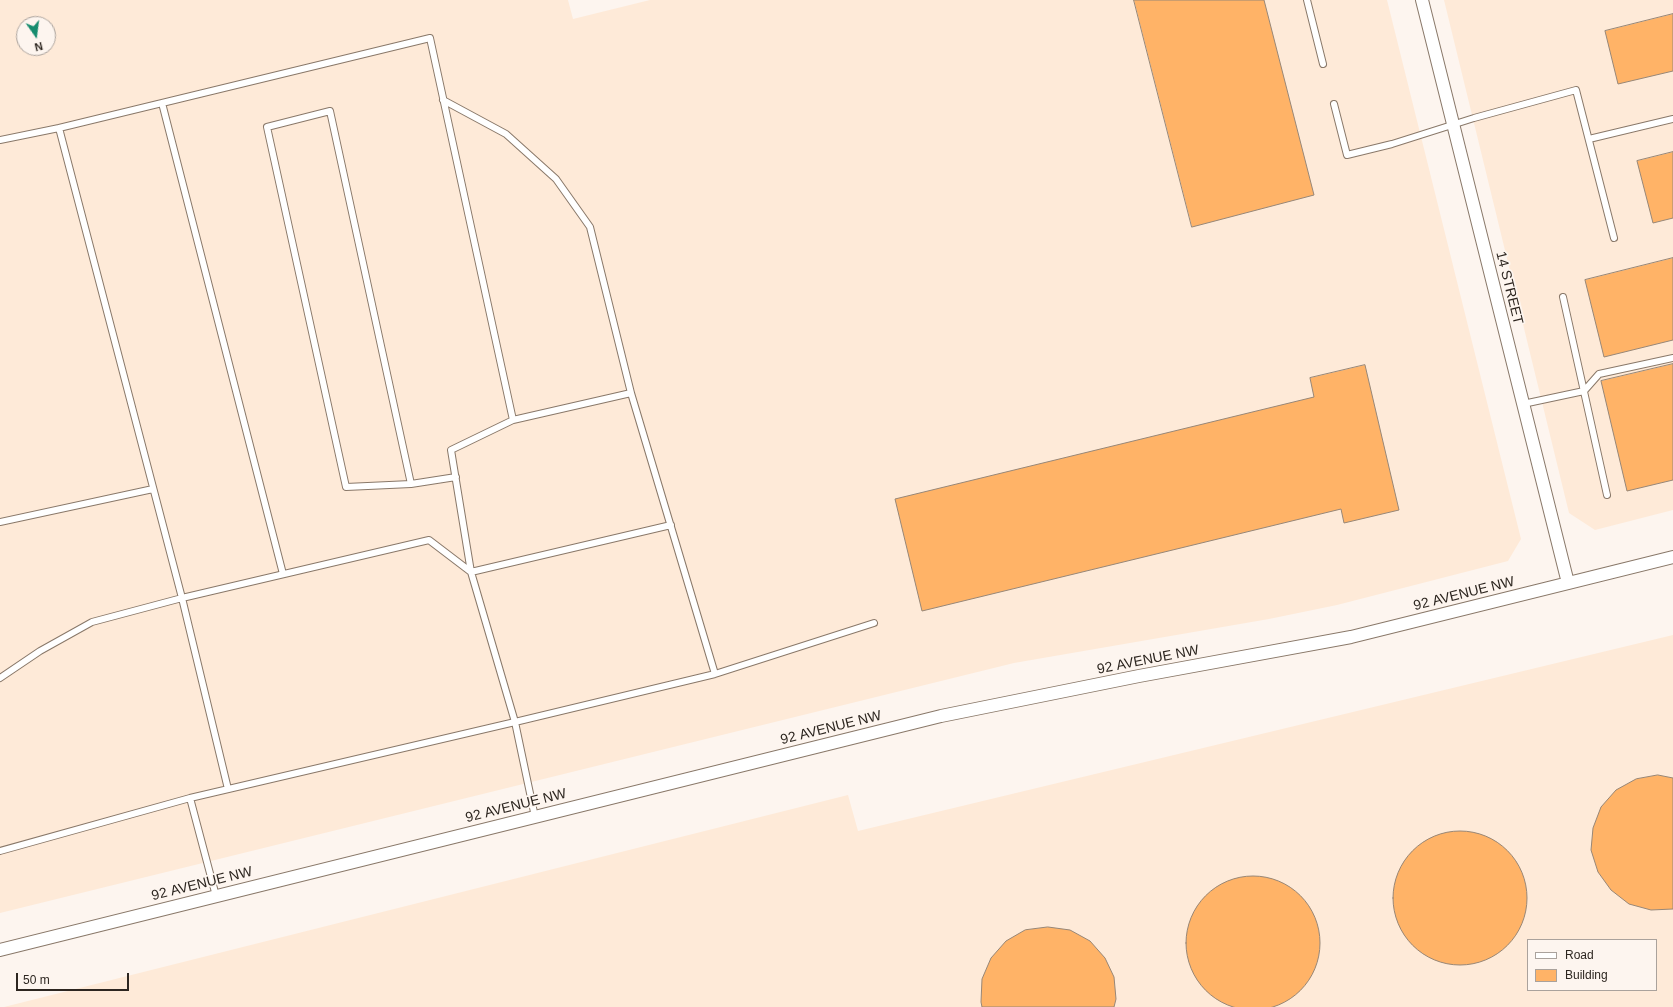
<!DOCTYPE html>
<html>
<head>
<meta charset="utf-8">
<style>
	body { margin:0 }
	#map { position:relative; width:1673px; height:1007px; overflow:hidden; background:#fdf5ef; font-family:Arial,sans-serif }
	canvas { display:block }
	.legend { position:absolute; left:1527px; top:939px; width:130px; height:52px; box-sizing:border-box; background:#fdf5ef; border:1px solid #aaa29c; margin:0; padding:5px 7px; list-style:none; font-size:12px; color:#2d2620 }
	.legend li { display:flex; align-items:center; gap:8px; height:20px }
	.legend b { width:20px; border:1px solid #aaa29c }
	.north { position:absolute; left:16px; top:16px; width:40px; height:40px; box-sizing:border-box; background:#fdf5ef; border:1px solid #aaa29c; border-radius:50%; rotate:166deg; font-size:11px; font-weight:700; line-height:16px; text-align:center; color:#2d2620 }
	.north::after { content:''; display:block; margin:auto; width:14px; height:18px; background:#168c6e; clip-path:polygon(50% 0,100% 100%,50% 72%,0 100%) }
	.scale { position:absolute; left:16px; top:973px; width:113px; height:18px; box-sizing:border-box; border:2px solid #2d2620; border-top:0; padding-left:5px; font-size:12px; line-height:14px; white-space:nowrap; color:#2d2620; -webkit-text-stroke:3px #fdf5ef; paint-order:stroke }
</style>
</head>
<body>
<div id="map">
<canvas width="1673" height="1007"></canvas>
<ul class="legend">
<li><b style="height:5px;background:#fff"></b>Road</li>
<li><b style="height:11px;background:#ffb367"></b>Building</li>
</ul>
<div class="north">N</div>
<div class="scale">50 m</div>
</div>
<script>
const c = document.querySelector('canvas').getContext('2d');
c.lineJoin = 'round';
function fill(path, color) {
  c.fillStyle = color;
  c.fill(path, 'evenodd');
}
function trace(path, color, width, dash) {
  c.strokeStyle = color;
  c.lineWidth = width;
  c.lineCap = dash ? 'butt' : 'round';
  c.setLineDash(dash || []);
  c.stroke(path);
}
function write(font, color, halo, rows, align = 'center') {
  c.font = font + ' Arial,sans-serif';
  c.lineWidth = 3.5;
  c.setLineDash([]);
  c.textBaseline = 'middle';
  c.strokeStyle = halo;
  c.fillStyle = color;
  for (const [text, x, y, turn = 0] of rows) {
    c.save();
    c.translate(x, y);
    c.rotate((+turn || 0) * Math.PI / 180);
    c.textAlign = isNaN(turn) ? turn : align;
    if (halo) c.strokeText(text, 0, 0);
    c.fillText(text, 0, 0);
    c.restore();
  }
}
fill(new Path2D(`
	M 0,0 L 568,0 L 573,19 L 650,0 L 1387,0 L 1521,539 L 1508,561 L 1337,605 L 1269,619 L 1014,663 L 0,913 ZM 24,24 L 48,24 L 48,48 L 24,48 Z
	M 1444,0 L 1673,0 L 1673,510 L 1595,530 L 1569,513 Z
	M 1673,635 L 1673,1007 L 4,1007 L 848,795 L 858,831 ZM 1528,940 L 1656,940 L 1656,990 L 1528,990 Z`), '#feead8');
const building = new Path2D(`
	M 1134,0 L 1264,0 L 1314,195 L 1192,227 Z
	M 1673,14 L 1673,71 L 1618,84 L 1605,31 Z
	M 1673,152 L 1673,218 L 1653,223 L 1637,161 Z
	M 1673,258 L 1673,340 L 1604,357 L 1585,280 Z
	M 1673,364 L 1673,480 L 1627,491 L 1601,381 Z
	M 1365,365 L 1399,510 L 1344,523 L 1341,509 L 922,611 L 895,499 L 1314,397 L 1310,378 Z
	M 1658,775 L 1673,778 L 1673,909 L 1651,910 L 1629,904 L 1611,890 L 1598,872 L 1591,850 L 1593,828 L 1601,807 L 1616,790 L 1636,779 Z
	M1393 898a67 67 0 1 1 134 0a67 67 0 1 1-134 0Z
	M1186 943a67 67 0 1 1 134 0a67 67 0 1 1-134 0Z
	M 1048,927 L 1070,930 L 1090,941 L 1105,958 L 1114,977 L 1116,999 L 1114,1007 L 982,1007 L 981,1002 L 982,979 L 991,958 L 1006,941 L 1025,930 Z`);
fill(building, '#ffb367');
trace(building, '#988777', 1);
const lane = new Path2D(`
	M 1307,0 L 1323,64
	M 443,100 L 506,134 L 556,179 L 590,227 L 631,393
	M 162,103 L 283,574
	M 1334,104 L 1347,155 L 1392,144 L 1474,118 L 1576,90 L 1614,238
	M 1589,139 L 1673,119
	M 0,140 L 59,128
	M 1563,297 L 1607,495
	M 1523,404 L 1584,391 L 1599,374 L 1673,358
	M 513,420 L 430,38 L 59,128 L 182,598 L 429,540 L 471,572 L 671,525
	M 411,484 L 346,487 L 267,127 L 330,111 L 411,484 L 456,477
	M 0,522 L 153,489
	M 715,674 L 874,623
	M 0,678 L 40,651 L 92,622 L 182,598 L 228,789
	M 0,851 L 190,798
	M 216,896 L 190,798 L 515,722 L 471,572 L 451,450 L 513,420 L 631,393 L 715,674 L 515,722 L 535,817`);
const street = new Path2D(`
	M 1422,0 L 1568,583
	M 0,950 L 941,716 L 1139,676 L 1351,637 L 1673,557`);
trace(lane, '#897869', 8);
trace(street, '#897869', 14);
trace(lane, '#fff', 6);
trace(street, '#fff', 12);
write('14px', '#2d2620', '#fdf5ef', [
	["14 STREET",1509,288,76],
	["92 AVENUE NW",1464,594,-14],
	["92 AVENUE NW",1148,660,-11],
	["92 AVENUE NW",831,728,-14],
	["92 AVENUE NW",516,806,-14],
	["92 AVENUE NW",202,884,-14]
]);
</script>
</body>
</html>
